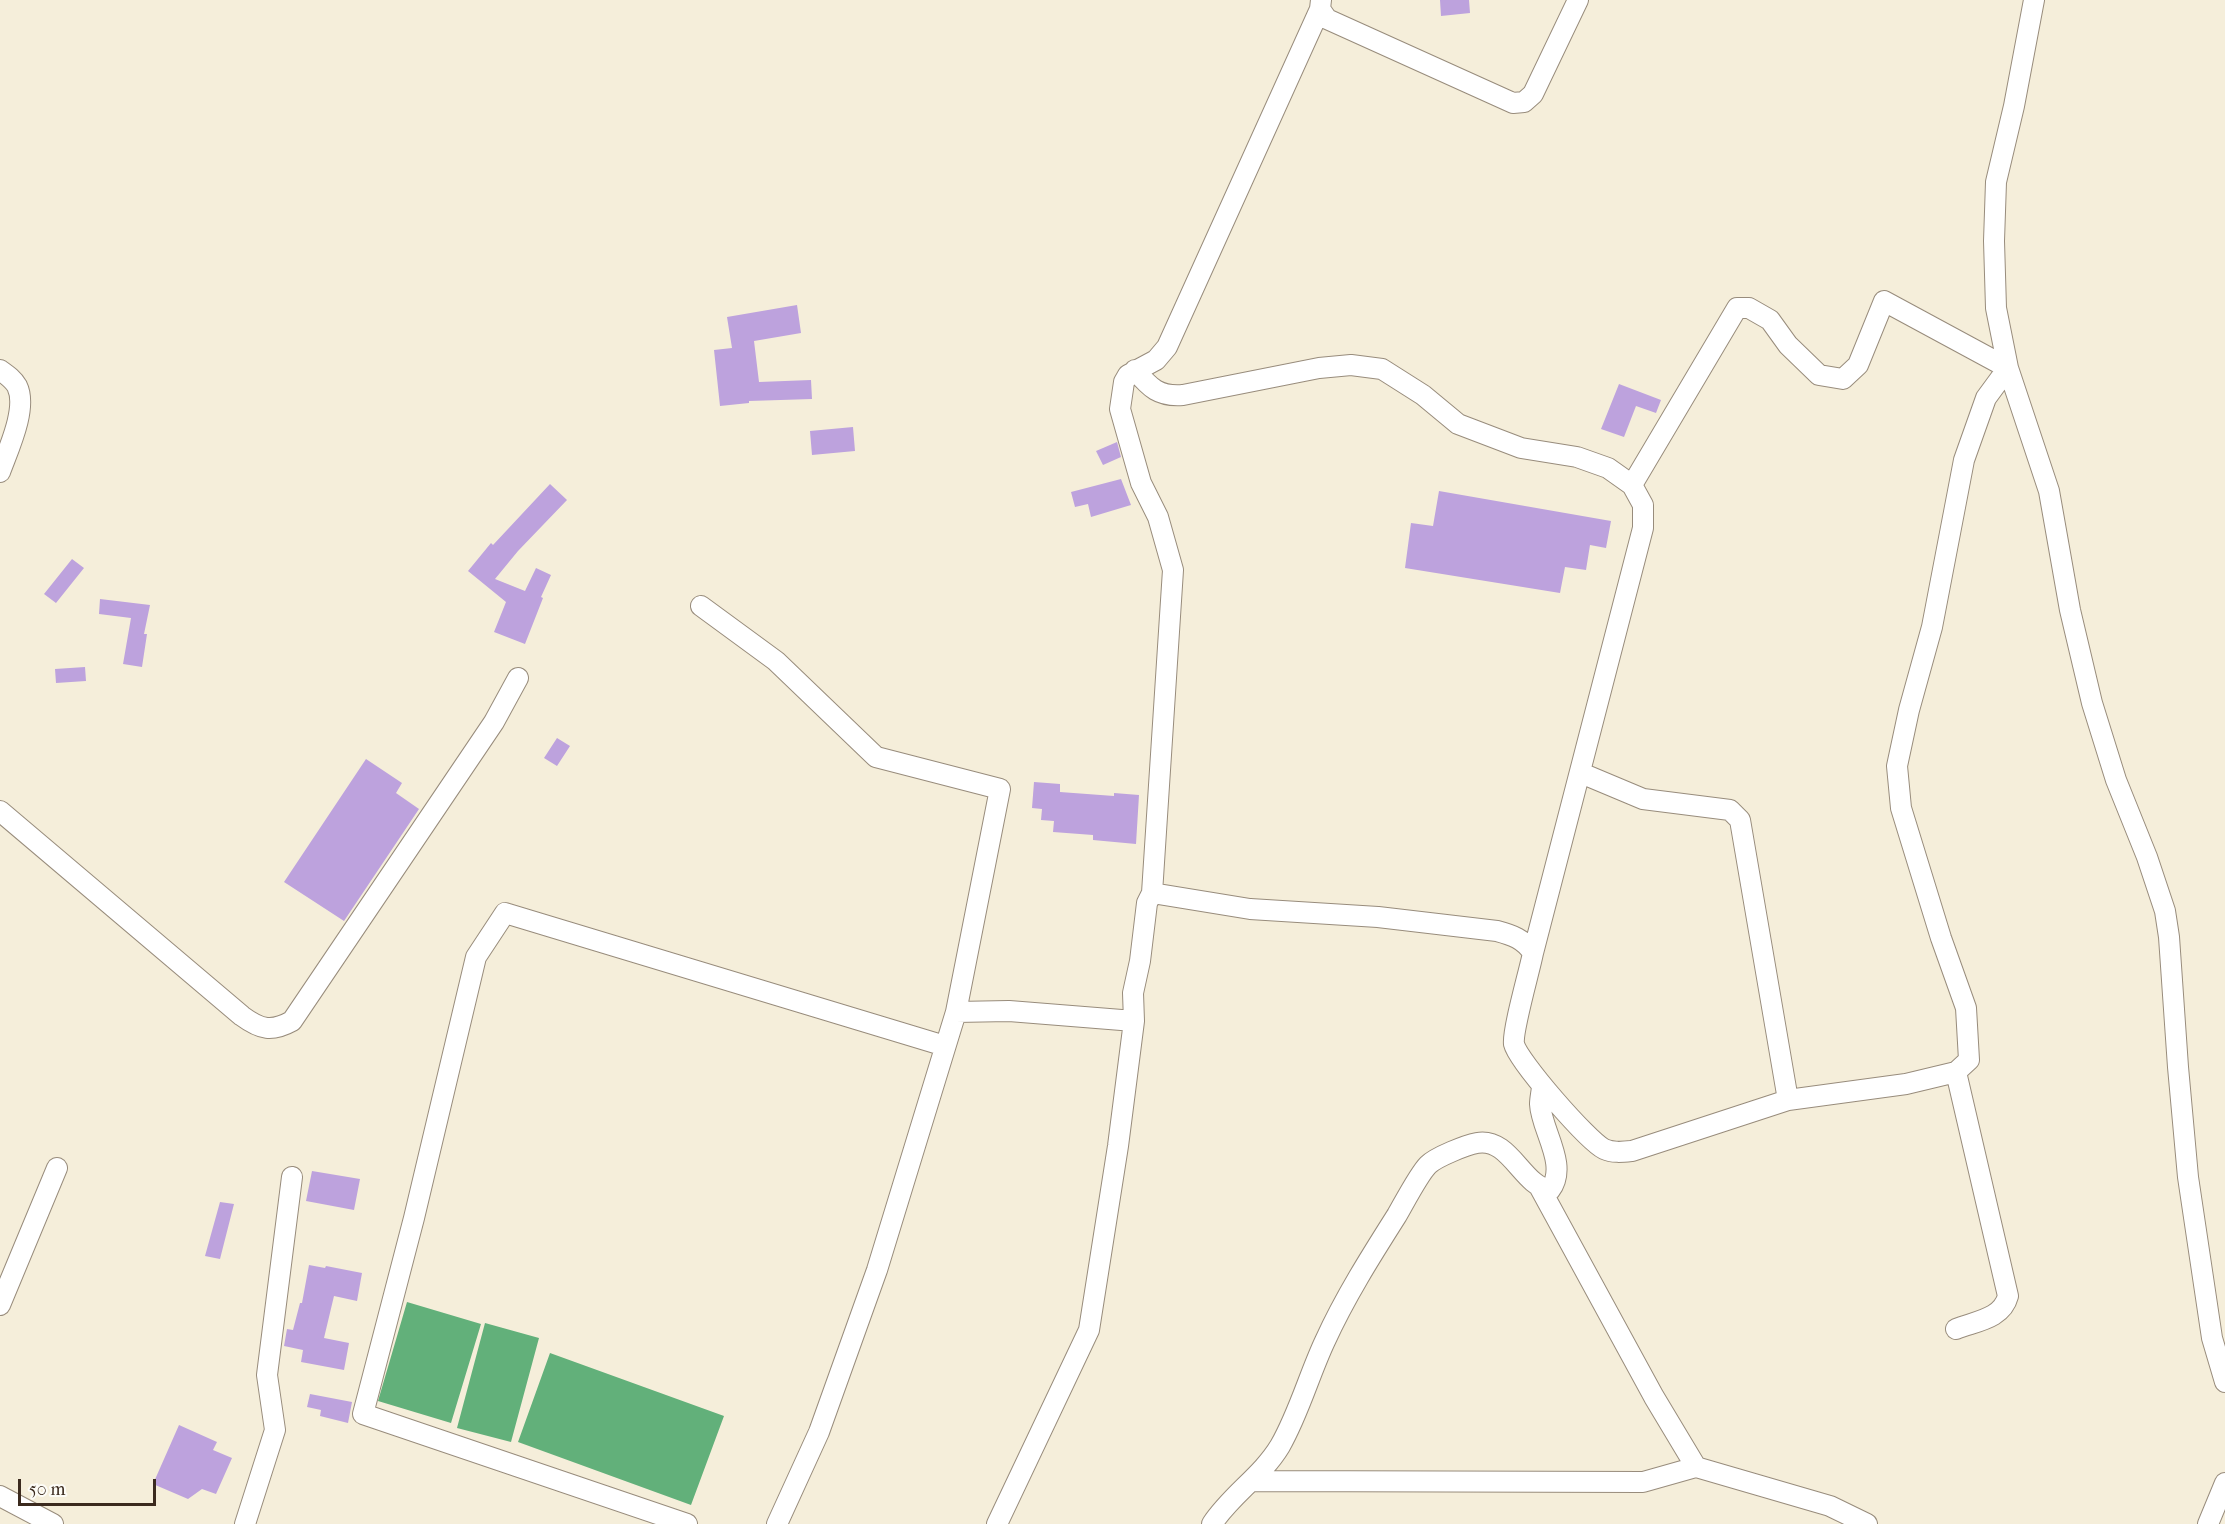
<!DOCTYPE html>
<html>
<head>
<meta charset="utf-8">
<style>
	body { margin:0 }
	#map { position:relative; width:2225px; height:1524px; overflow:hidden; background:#f5eeda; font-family:"IM FELL French Canon",serif }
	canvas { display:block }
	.scale { position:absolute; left:18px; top:1479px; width:138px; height:27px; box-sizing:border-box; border:3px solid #3b2a1e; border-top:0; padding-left:8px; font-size:18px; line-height:21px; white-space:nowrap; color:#3b2a1e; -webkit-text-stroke:4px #fdfcf7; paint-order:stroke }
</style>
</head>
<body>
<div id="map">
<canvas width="2225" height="1524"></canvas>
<div class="scale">50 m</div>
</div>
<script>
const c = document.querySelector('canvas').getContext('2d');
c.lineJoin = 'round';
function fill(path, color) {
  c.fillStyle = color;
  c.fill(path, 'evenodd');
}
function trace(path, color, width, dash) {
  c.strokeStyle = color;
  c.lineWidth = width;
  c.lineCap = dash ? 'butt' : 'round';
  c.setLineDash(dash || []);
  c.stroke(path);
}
fill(new Path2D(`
	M 407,1302 L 481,1324 L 451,1423 L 378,1401 Z
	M 485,1323 L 539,1338 L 511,1442 L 457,1428 Z
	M 550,1353 L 724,1416 L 691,1505 L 518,1442 Z`), '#62b07a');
fill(new Path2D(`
	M 1440,0 L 1469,0 L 1470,13 L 1441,16 Z
	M 797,305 L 801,333 L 754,341 L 759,382 L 811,380 L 812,399 L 749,401 L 749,403 L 720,406 L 714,350 L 732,348 L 727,317 Z
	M 1619,384 L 1661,400 L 1656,413 L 1636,406 L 1624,437 L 1601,429 Z
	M 853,427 L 855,451 L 812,455 L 810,431 Z
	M 1117,442 L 1121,457 L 1103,465 L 1096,451 Z
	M 1121,479 L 1131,505 L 1091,517 L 1088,504 L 1075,507 L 1071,492 Z
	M 550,484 L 567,500 L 518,551 L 495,579 L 525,591 L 536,568 L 551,575 L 541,597 L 543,598 L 525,644 L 494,632 L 506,602 L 468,571 L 491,543 L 493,545 Z
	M 1439,491 L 1611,521 L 1606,548 L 1590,545 L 1586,570 L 1565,567 L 1560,593 L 1405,568 L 1411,523 L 1433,526 Z
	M 72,559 L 84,568 L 56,603 L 44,594 Z
	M 100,599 L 150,605 L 144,634 L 147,634 L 142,667 L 123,664 L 131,618 L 99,614 Z
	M 85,667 L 86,681 L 56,683 L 55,669 Z
	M 557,738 L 570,746 L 557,766 L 544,758 Z
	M 366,759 L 402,783 L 396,793 L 419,809 L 344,921 L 284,882 Z
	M 1034,782 L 1060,784 L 1060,792 L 1114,796 L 1114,793 L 1139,795 L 1136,844 L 1093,840 L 1093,835 L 1053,832 L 1054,821 L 1041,820 L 1042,809 L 1032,808 Z
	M 312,1171 L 360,1179 L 354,1210 L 306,1201 Z
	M 220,1202 L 234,1204 L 220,1259 L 205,1256 Z
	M 309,1265 L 325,1268 L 326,1266 L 362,1273 L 357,1301 L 334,1296 L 324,1338 L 349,1343 L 344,1370 L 301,1362 L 303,1350 L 284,1346 L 287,1329 L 293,1330 L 300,1303 L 302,1303 Z
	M 310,1394 L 352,1402 L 348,1423 L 320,1416 L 321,1410 L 307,1407 Z
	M 179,1425 L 217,1442 L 213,1450 L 232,1458 L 216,1494 L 202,1489 L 188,1499 L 153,1484 Z`), '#bda2dd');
const minor = new Path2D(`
	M 1321,0 L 1320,9 L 1327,19 L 1513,103 L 1524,102 L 1533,94 L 1578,0
	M 2034,0 L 2014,106 L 1996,182 L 1994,241 L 1996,308 L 2008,368 L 2049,491 L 2070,610 L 2092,703 L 2116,780 L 2147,857 L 2165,911 L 2169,937 L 2178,1067 L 2188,1177 L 2212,1338 L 2225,1382
	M 0,370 C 7,375 13,379 17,386 C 28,408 8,450 0,472
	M 1135,370 C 1150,388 1159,397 1183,395 L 1319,368 L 1351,365 L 1382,369 L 1423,395 L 1458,424 L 1521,448 L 1577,457 L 1608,468 L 1632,485 L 1643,505 L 1643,528 L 1533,953
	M 701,606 L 776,661 L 876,757 L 1000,789 L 956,1012 L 877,1270 L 819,1432 L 777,1524
	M 1581,773 L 1643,799 L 1730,810 L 1740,820 L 1788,1100
	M 0,811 L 242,1016 C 261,1030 272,1032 292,1021 L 494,722 L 518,678
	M 1152,893 L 1173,570 L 1158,517 L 1141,483 L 1120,409 L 1124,382 L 1128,375 L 1156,360 L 1167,347 L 1320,9
	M 956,1012 L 1009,1011 L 1134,1021 L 1133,993 L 1140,961 L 1147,903 L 1152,893 L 1250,909 L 1378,917 L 1497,931 C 1512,935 1524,939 1533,953 C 1530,969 1512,1031 1514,1044 C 1518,1061 1588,1141 1604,1149 C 1613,1153 1622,1152 1632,1151 L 1788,1100 L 1906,1084 L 1956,1072 L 1969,1060 L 1966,1008 L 1941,938 L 1901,808 L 1897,766 L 1909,710 L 1932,627 L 1964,460 L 1986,398 L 2008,368 L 1884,301 L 1858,365 L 1843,379 L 1819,375 L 1788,345 L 1770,320 L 1749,308 L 1737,308 L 1632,485
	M 1956,1072 L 2008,1296 C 2002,1319 1976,1321 1956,1329
	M 1540,1188 L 1654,1397 L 1696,1467
	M 0,1305 L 57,1168
	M 1251,1481 L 1643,1482 L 1696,1467 L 1830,1506 L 1867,1524
	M 0,1496 L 53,1524
	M 245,1524 L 275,1430 L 267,1375 L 292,1177
	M 687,1524 L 363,1414 L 414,1218 L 476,957 L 505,913 L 945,1046
	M 997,1524 L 1089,1330 L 1118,1146 L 1134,1021
	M 1212,1524 C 1231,1495 1262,1476 1280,1446 C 1299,1413 1309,1375 1325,1341 C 1345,1297 1371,1256 1397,1215 C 1404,1203 1419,1174 1428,1165 C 1436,1157 1466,1145 1477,1143 C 1510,1137 1522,1186 1550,1190 C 1569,1165 1541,1130 1540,1104 C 1540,1098 1542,1091 1542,1085
	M 2208,1524 L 2225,1483`);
trace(minor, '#988c7c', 22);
trace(minor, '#fff', 20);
</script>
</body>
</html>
